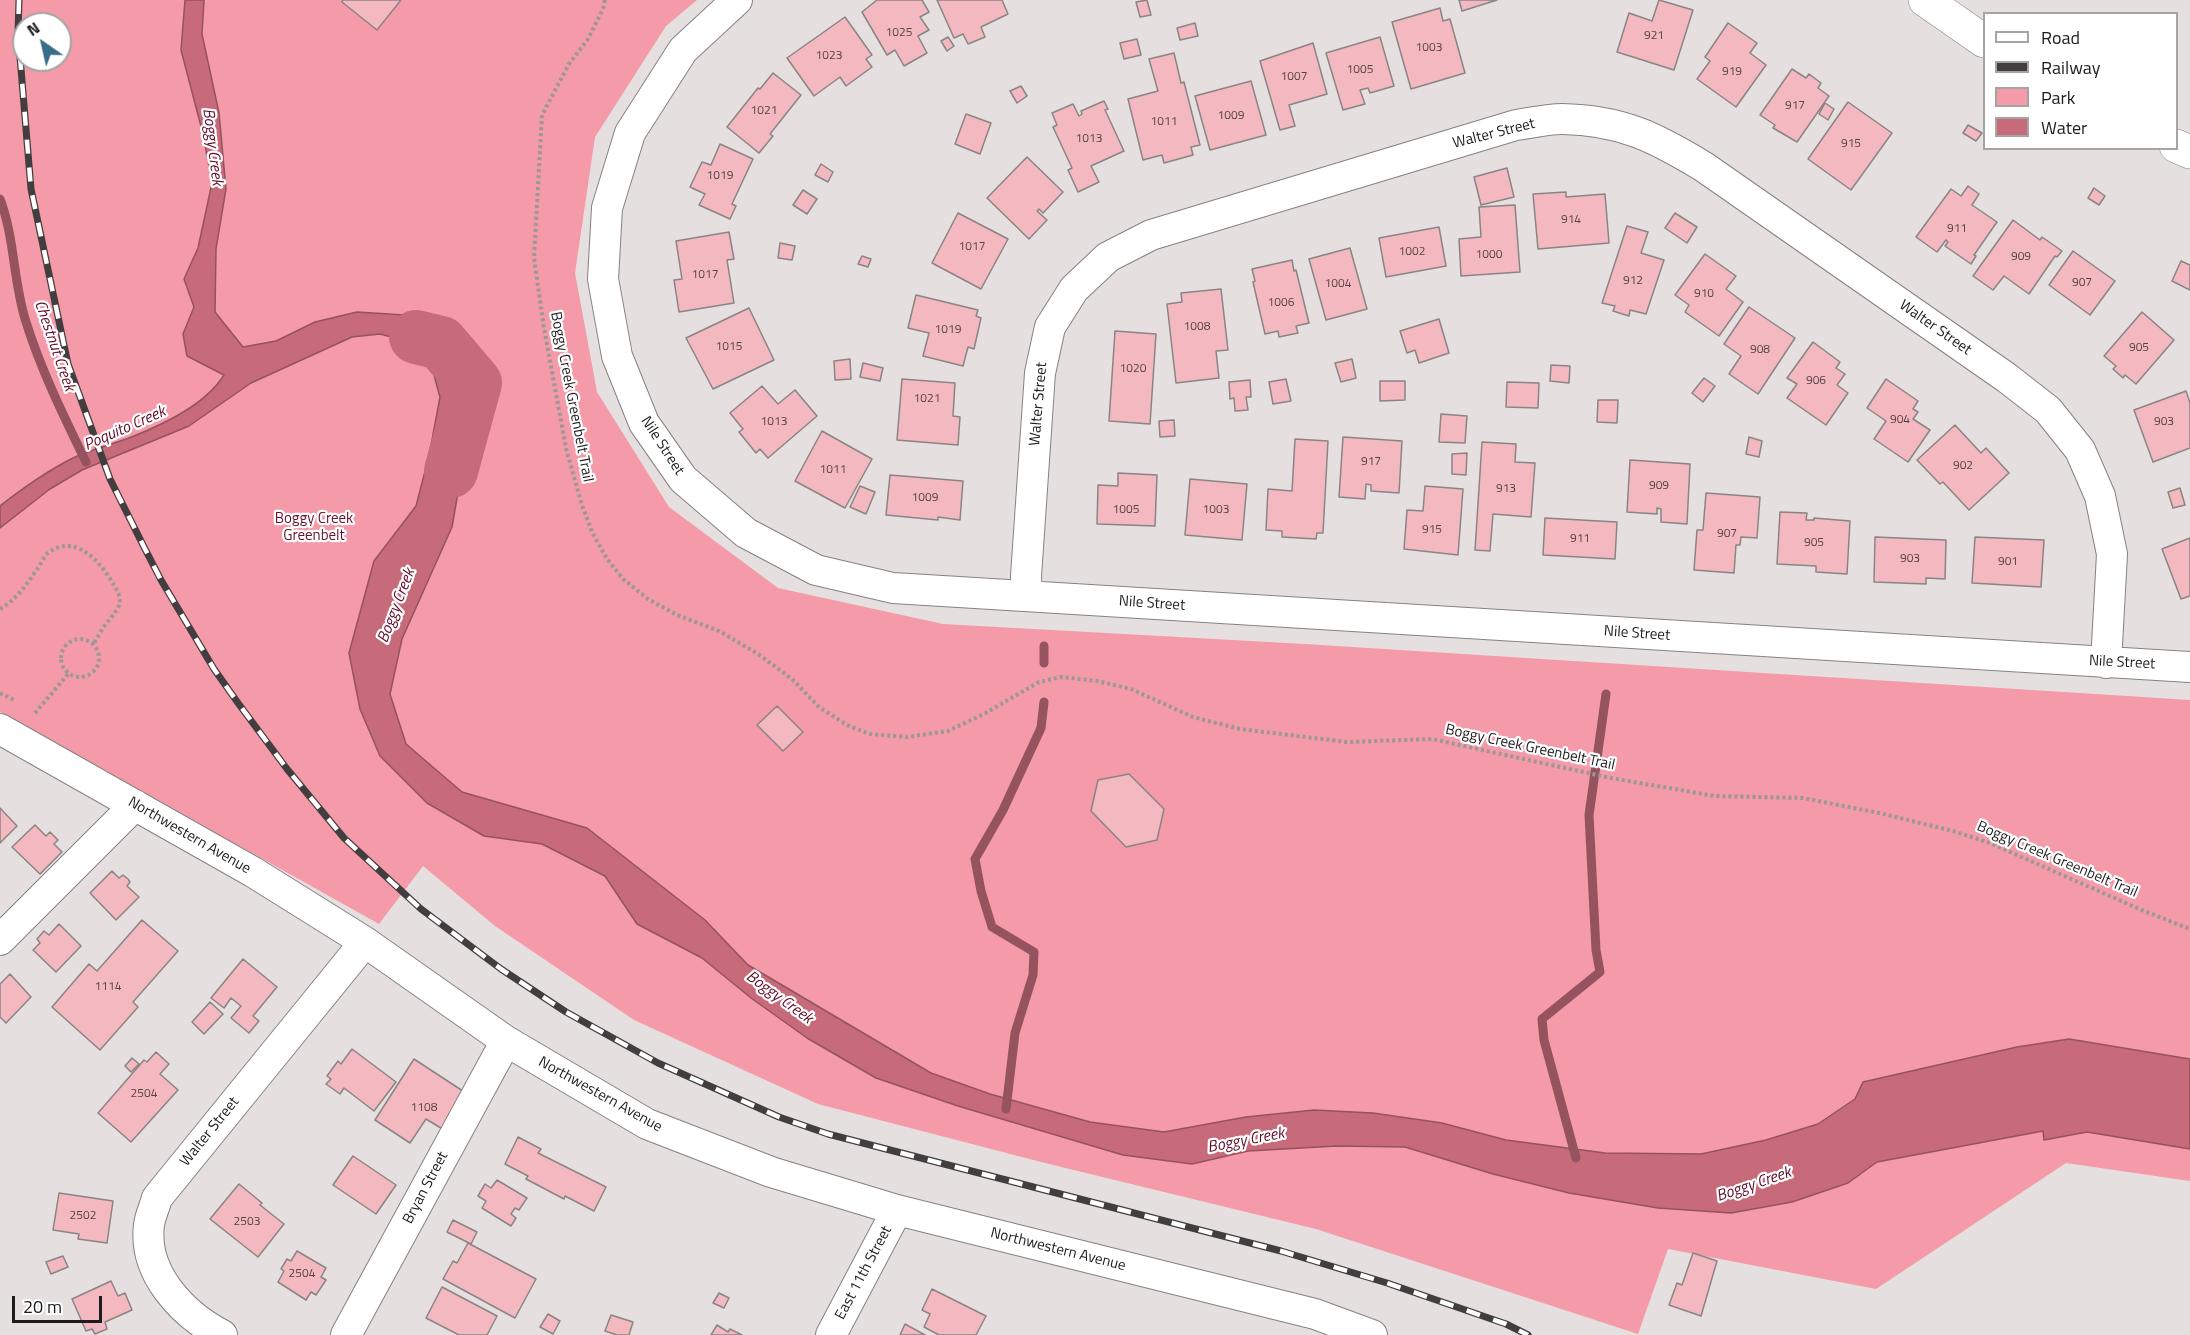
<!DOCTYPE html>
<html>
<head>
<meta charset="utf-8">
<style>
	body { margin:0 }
	#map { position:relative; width:2190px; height:1335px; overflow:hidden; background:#e5dfdf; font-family:"Titillium Web",sans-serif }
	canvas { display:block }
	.legend { position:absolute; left:1983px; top:12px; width:195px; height:138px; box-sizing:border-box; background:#fff; border:2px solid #a5a4a4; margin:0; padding:8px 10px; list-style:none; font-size:18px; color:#1e1b1c }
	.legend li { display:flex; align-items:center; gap:12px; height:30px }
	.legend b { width:30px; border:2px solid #a5a4a4 }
	.north { position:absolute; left:12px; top:12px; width:60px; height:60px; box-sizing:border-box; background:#fff; border:2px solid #a5a4a4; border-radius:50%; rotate:326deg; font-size:16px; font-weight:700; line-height:24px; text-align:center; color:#1e1b1c }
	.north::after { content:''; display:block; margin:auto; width:21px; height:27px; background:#386e8a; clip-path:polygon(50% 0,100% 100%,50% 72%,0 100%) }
	.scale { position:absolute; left:12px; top:1296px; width:90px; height:27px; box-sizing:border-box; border:3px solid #1e1b1c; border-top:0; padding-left:8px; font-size:18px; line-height:21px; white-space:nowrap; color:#1e1b1c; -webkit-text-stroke:4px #fff; paint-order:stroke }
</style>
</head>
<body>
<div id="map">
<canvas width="2190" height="1335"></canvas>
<ul class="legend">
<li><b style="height:8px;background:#fff"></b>Road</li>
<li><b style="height:8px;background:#423e3f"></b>Railway</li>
<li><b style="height:16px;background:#f49aa8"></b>Park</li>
<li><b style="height:16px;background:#c76b7b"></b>Water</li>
</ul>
<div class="north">N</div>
<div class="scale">20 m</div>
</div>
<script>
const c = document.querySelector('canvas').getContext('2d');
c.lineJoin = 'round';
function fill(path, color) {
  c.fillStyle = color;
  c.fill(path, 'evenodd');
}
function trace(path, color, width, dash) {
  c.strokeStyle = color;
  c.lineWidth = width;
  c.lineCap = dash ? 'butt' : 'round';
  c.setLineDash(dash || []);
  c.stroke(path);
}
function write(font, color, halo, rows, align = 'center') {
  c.font = font + ' "Titillium Web",sans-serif';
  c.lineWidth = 4.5;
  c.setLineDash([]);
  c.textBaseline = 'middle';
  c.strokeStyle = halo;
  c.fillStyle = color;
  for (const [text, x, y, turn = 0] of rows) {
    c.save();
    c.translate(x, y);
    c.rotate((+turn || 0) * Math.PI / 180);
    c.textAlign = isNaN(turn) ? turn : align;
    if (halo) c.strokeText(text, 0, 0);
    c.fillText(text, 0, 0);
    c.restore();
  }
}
fill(new Path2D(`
	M 0,0 L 697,0 L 666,26 L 595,137 L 575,273 L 597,392 L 669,507 L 778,588 L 943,624 L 1305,644 L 2190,700 L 2190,1181 L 2066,1163 L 1876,1289 L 1668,1249 L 1638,1334 L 1316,1229 L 1045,1163 L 818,1104 L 634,1020 L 495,926 L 423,866 L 379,924 L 0,712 ZM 24,24 L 60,24 L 60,60 L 24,60 Z`), '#f49aa8');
const water = new Path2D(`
	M 185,0 L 204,0 L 202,34 L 219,113 L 226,189 L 216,249 L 215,312 L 243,347 L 276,341 L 315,322 L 357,312 L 405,315 L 458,339 L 473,366 L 467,441 L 452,527 L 402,639 L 390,694 L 406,744 L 462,792 L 587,828 L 705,920 L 748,965 L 931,1073 L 990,1094 L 1090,1122 L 1164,1132 L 1246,1117 L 1314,1110 L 1373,1113 L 1442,1123 L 1506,1140 L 1605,1153 L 1701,1154 L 1766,1140 L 1818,1124 L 1855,1099 L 1863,1082 L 2017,1047 L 2069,1039 L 2190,1059 L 2190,1149 L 2087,1132 L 2044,1140 L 2043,1131 L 1877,1162 L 1848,1183 L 1792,1202 L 1731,1213 L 1658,1208 L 1569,1193 L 1493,1174 L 1405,1147 L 1337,1146 L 1248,1151 L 1192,1164 L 1123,1155 L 958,1106 L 876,1078 L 807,1038 L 751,998 L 702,958 L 637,924 L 605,876 L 542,844 L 484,836 L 427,803 L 380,756 L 360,709 L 349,653 L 374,561 L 416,506 L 429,456 L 440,397 L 426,346 L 380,334 L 352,337 L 251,383 L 189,426 L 82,470 L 50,489 L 0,528 L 0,506 C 23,488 47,471 73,458 C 93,449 114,444 134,436 C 166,423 206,404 224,375 L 187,356 L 183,334 L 194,307 L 184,279 L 198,248 L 212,183 L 203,134 L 181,50 Z`);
fill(water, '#c76b7b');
trace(water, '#94535e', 1.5);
trace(new Path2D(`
	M 0,199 C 15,238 13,282 26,322 C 41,370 64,417 86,462
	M 1044,646 L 1044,663
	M 1006,1109 L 1015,1033 L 1033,975 L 1034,952 L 992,927 L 981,891 L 975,859 L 1003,810 L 1041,728 L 1044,702
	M 1576,1158 L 1544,1040 L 1542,1019 L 1600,972 L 1596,950 L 1589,815 L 1606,694`), '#94535e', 9);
trace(new Path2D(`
	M 416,337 L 441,343 L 475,383 L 451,471`), '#c76b7b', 54);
const building = new Path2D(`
	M 343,0 L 401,0 L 377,30 L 342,2 Z
	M 877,0 L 922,0 L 929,12 L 920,17 L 929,30 L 918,36 L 927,53 L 904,66 L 895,50 L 887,55 L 862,12 Z
	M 937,0 L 1002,0 L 1008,14 L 981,27 L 985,37 L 968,44 L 963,34 L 954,38 Z
	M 1147,0 L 1151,15 L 1140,17 L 1136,2 Z
	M 1459,0 L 1497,0 L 1462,11 Z
	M 1659,0 L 1693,10 L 1674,70 L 1617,52 L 1629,13 L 1652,21 Z
	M 1440,8 L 1443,21 L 1450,19 L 1465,73 L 1411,89 L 1392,22 Z
	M 845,17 L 872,55 L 866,59 L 872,67 L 846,86 L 840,77 L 814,96 L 787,58 Z
	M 1195,23 L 1198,36 L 1180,40 L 1177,28 Z
	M 1728,23 L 1757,43 L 1750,53 L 1766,65 L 1736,107 L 1697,79 L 1710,61 L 1705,57 Z
	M 948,37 L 954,46 L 947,51 L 941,41 Z
	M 1380,37 L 1394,86 L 1370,93 L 1368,88 L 1360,90 L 1365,104 L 1343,110 L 1326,53 Z
	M 1137,39 L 1141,55 L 1124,59 L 1120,43 Z
	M 1313,43 L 1327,94 L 1289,105 L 1295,126 L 1280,130 L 1260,61 Z
	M 1174,53 L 1181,83 L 1184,82 L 1200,145 L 1191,147 L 1193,155 L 1164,163 L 1162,155 L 1143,160 L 1128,99 L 1158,91 L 1149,59 Z
	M 1792,69 L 1806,78 L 1809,74 L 1821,83 L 1818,88 L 1829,96 L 1797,142 L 1773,128 L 1775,125 L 1760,115 Z
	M 773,73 L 801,95 L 770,134 L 773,136 L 759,153 L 727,127 L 758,88 L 760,89 Z
	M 1251,81 L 1266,135 L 1210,150 L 1195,96 Z
	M 1021,86 L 1027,96 L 1017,103 L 1010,91 Z
	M 1104,101 L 1108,109 L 1105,110 L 1124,151 L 1091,166 L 1099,182 L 1078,192 L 1068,170 L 1072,168 L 1053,127 L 1057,125 L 1052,113 L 1073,104 L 1079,116 L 1082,114 L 1081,111 Z
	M 1848,102 L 1892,133 L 1851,190 L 1808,159 Z
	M 1825,103 L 1834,109 L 1828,120 L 1819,114 Z
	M 966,114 L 991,123 L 980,154 L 955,144 Z
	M 1968,125 L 1982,133 L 1976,141 L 1963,133 Z
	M 720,144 L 753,159 L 732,204 L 736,206 L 730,219 L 699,205 L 705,194 L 690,187 L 702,162 L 711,165 Z
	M 1027,157 L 1063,192 L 1043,213 L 1039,209 L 1037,211 L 1047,220 L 1029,239 L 987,198 Z
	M 821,164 L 833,172 L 828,182 L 815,175 Z
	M 1507,168 L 1514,197 L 1481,205 L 1474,177 Z
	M 1968,186 L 1979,194 L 1972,205 L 1997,222 L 1974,255 L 1976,256 L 1971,264 L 1945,246 L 1948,242 L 1946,240 L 1937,252 L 1916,237 L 1951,189 L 1961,196 Z
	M 2094,188 L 2105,196 L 2099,205 L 2088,198 Z
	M 803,190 L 817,199 L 807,214 L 793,205 Z
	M 1566,192 L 1566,197 L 1605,194 L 1609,243 L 1538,249 L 1533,194 Z
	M 1515,205 L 1520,272 L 1461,276 L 1459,239 L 1481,237 L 1479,207 Z
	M 958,213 L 1008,239 L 981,289 L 932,263 Z
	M 1675,213 L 1697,227 L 1687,243 L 1665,228 Z
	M 2013,220 L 2040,240 L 2042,237 L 2062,251 L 2057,257 L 2055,256 L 2029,294 L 2004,276 L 1993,290 L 1973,276 Z
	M 1627,226 L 1648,232 L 1641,253 L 1664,260 L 1646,314 L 1630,310 L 1629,316 L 1613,311 L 1615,306 L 1602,303 Z
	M 1439,227 L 1446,266 L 1386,277 L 1379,238 Z
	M 729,232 L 734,259 L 727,260 L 734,303 L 679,312 L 674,280 L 682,279 L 676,241 Z
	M 780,243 L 795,246 L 792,260 L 778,258 Z
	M 1350,248 L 1367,309 L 1326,320 L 1309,259 Z
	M 2073,251 L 2115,281 L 2090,315 L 2049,285 Z
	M 1705,254 L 1736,276 L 1726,289 L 1743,302 L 1719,336 L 1685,312 L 1689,305 L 1675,295 Z
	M 862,256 L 871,259 L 868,267 L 858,264 Z
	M 1292,260 L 1294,271 L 1296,270 L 1309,323 L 1296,326 L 1298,333 L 1279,337 L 1278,331 L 1265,334 L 1253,282 L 1255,281 L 1252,269 Z
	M 2181,261 L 2190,265 L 2190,290 L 2172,281 Z
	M 1221,289 L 1228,350 L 1216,351 L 1219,378 L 1176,383 L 1167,304 L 1182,302 L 1181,293 Z
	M 916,295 L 978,310 L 976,316 L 981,318 L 974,349 L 968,347 L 963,366 L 923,356 L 929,333 L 908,328 Z
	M 1749,307 L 1795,338 L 1758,394 L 1729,374 L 1741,356 L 1724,344 Z
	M 749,308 L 774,360 L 713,389 L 686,338 Z
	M 2142,312 L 2174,340 L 2136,384 L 2125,375 L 2123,378 L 2113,369 L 2116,366 L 2104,356 Z
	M 1439,319 L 1449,353 L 1419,363 L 1415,350 L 1407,353 L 1400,331 Z
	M 1115,331 L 1156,334 L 1150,424 L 1109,421 Z
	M 1813,342 L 1840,362 L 1836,368 L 1845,374 L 1837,385 L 1848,393 L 1826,425 L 1787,398 L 1797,384 L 1787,378 Z
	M 850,359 L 851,379 L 835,380 L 834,361 Z
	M 1352,359 L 1356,378 L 1341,382 L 1335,363 Z
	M 863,363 L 883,368 L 880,381 L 860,377 Z
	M 1551,365 L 1570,366 L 1569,383 L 1550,381 Z
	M 1704,378 L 1715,386 L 1703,402 L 1692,393 Z
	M 902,379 L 955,383 L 953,416 L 960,417 L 958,445 L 897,440 Z
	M 1286,379 L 1291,401 L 1273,404 L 1269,382 Z
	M 1886,379 L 1918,401 L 1913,409 L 1918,412 L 1913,419 L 1930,430 L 1908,462 L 1874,439 L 1886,421 L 1867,408 Z
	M 1250,380 L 1251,397 L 1246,397 L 1248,410 L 1235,411 L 1234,398 L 1230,399 L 1229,382 Z
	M 1380,381 L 1405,381 L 1405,400 L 1380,401 Z
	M 1507,382 L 1539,383 L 1538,408 L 1506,407 Z
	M 762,386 L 778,404 L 795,390 L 817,416 L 768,458 L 760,449 L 756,453 L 739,432 L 743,429 L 730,413 Z
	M 2186,391 L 2190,403 L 2190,448 L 2153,462 L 2134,410 Z
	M 1598,400 L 1618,400 L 1617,423 L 1597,422 Z
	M 1441,414 L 1467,416 L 1465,443 L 1439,442 Z
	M 1174,420 L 1175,436 L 1160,437 L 1159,421 Z
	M 1955,425 L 1981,453 L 1986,448 L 2009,473 L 1969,510 L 1943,482 L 1940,484 L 1917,460 Z
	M 822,431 L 872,459 L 845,508 L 795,481 Z
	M 1343,437 L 1402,441 L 1399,493 L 1371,491 L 1371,485 L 1366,484 L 1365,499 L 1339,497 Z
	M 1749,437 L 1762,441 L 1759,457 L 1746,454 Z
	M 1295,439 L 1328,441 L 1323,533 L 1317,533 L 1316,539 L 1282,537 L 1282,531 L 1266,530 L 1268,489 L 1292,491 Z
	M 1482,442 L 1516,444 L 1515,462 L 1535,463 L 1531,517 L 1493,514 L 1490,551 L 1475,550 Z
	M 1467,453 L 1466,475 L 1452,474 L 1452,454 Z
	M 1630,460 L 1690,464 L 1687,524 L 1661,522 L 1661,509 L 1657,508 L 1657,514 L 1627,512 Z
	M 1118,473 L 1157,475 L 1155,526 L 1097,524 L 1098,485 L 1118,486 Z
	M 890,475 L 963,481 L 960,520 L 938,517 L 938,520 L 886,515 Z
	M 1190,479 L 1247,484 L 1242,540 L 1185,535 Z
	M 860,486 L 875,492 L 866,514 L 850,507 Z
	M 1425,486 L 1463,489 L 1458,555 L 1404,549 L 1407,510 L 1423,511 Z
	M 2180,488 L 2185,505 L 2173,508 L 2168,492 Z
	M 1706,493 L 1760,497 L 1757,538 L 1741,537 L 1740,545 L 1736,545 L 1734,573 L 1694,570 L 1697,530 L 1703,530 Z
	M 1780,512 L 1807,513 L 1806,520 L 1814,520 L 1814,518 L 1850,521 L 1847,574 L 1816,572 L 1816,566 L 1777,564 Z
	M 1545,518 L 1617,522 L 1615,559 L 1543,555 Z
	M 1875,537 L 1946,540 L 1945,579 L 1926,578 L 1926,584 L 1874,582 Z
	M 1975,537 L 2044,540 L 2041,587 L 1972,583 Z
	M 2190,538 L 2190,596 L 2181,599 L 2162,549 Z
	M 777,706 L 803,732 L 783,751 L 757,725 Z
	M 1129,774 L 1164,809 L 1157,840 L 1126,847 L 1091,811 L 1098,780 Z
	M 0,808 L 17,826 L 0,843 Z
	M 35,825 L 46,836 L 50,832 L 58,840 L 54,844 L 62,852 L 40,874 L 12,847 Z
	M 112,871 L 119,878 L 123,875 L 128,879 L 130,882 L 127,886 L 139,897 L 116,920 L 90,893 Z
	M 142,920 L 178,951 L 133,1002 L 138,1007 L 100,1050 L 52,1007 L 89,964 L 97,971 Z
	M 59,924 L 81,946 L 56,972 L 33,950 L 40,943 L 37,939 L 44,931 L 49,935 Z
	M 243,959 L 277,987 L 253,1016 L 259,1021 L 249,1033 L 231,1018 L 241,1006 L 231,998 L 224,1008 L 211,998 Z
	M 10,974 L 31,997 L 6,1023 L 0,1017 L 0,984 Z
	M 210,1002 L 223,1014 L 204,1034 L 192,1022 Z
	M 352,1049 L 396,1082 L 374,1111 L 344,1088 L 340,1094 L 326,1084 L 331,1079 L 327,1076 L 338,1061 L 341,1064 Z
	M 156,1052 L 169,1064 L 160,1074 L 178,1090 L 131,1142 L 98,1113 L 144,1060 L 147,1062 Z
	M 132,1058 L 139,1064 L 131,1072 L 125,1066 Z
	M 414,1059 L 472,1097 L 449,1133 L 426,1119 L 410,1143 L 375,1120 Z
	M 518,1137 L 541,1149 L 538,1153 L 606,1187 L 594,1211 L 565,1196 L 564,1199 L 526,1179 L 528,1176 L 505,1164 Z
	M 353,1156 L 396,1185 L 376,1214 L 333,1185 Z
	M 497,1180 L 527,1198 L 519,1210 L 515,1208 L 511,1214 L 516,1218 L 511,1226 L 482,1208 L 486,1201 L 478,1196 L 485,1184 L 491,1188 Z
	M 239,1184 L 262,1203 L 260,1205 L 284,1224 L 258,1257 L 210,1219 Z
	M 59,1193 L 113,1201 L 107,1243 L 78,1239 L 79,1234 L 53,1230 Z
	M 453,1220 L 477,1232 L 471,1244 L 447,1232 Z
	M 468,1243 L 536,1279 L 515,1318 L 443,1279 L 453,1261 L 457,1263 Z
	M 297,1251 L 326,1268 L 321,1277 L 326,1280 L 316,1295 L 311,1292 L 306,1300 L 278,1282 L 284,1271 L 281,1269 L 287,1259 L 291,1261 Z
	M 1693,1253 L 1717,1261 L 1701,1316 L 1669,1305 L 1677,1283 L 1682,1285 Z
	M 63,1256 L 68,1267 L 51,1274 L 46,1262 Z
	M 111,1281 L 118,1296 L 125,1293 L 132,1310 L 105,1322 L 107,1329 L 95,1334 L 92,1329 L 86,1331 L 72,1299 Z
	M 442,1287 L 497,1316 L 487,1335 L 459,1335 L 426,1318 Z
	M 932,1289 L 986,1316 L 976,1335 L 939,1335 L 924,1327 L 930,1314 L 922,1310 Z
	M 719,1293 L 729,1298 L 724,1308 L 713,1303 Z
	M 548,1314 L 560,1321 L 553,1334 L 540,1327 Z
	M 611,1315 L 633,1322 L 629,1335 L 617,1335 L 605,1331 Z
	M 905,1324 L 925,1335 L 900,1335 Z
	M 717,1325 L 728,1332 L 730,1329 L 742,1335 L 711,1335 Z`);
fill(building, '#f4b8c0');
trace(building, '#8a8485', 1.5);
const minor = new Path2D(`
	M 737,0 L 683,50 L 630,133 L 607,208 L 603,279 L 617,356 L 644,423 L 683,479 L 746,533 L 816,570 L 893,588 L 2190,667
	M 1027,596 L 1026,576 L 1040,373 L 1050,327 L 1074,289 L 1108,257 L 1151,235 L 1516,125 C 1531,123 1547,119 1562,119 C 1621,120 1655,137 1704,167 L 2007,378 L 2048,410 L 2080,450 L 2100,496 L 2112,554 L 2106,663
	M 0,729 L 253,872 L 365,942 L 506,1041 L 647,1124 L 771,1172 L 897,1210 L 1315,1314 L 1372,1335
	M 0,940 L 135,805
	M 222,1335 C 182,1314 143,1273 149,1225 C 150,1216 155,1206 157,1198 L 365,942
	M 346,1335 L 506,1041
	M 831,1335 L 897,1210`);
const major = new Path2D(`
	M 1925,0 L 1984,41
	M 2176,146 L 2190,152`);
trace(minor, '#878282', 32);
trace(major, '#878282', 34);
trace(new Path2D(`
	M 605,0 L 603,9 L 588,39 L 569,64 L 542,115 L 534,258 L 544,328 L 566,448 L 581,502 L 592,532 L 607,559 L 623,579 L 648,599 L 677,615 L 719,631 L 758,654 L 792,679 L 819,707 L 847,725 L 870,734 L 907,737 L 948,731 L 984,714 L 1039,682 L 1061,677 L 1097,681 L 1131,689 L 1193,717 L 1240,729 L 1347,742 L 1432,739 L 1611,778 L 1715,796 L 1803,798 L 1879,813 L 1953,831 L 1990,843 L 2144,911 L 2190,929
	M 0,609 C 17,599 27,584 38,568 C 41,564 44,556 48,553 C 72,534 96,557 109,577 C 125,602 123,603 105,625 C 101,631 97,638 93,645
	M61 658a19 19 0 1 1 38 0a19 19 0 1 1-38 0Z
	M 0,693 L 14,700
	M 35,713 L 69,673`), '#9c9797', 4, [3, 3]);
trace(minor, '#fff', 30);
trace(major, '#fff', 33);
const rail = new Path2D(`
	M 19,0 L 18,33 L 31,189 L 68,364 L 110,479 L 144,547 L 161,580 L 214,669 L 238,703 L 287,769 L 344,838 L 421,909 L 501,969 L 566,1012 L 658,1063 L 779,1117 L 828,1134 L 1281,1251 L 1387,1283 L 1506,1324 L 1528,1335`);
trace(rail, '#423e3f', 7);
trace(rail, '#fff', 4.5, [14]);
write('12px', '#544245', null, [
	["1025",899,33],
	["921",1654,36],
	["1003",1429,48],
	["1023",829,56],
	["1005",1360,70],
	["919",1732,72],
	["1007",1294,77],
	["917",1795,106],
	["1021",764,111],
	["1009",1231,116],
	["1011",1164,122],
	["1013",1089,139],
	["915",1851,144],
	["1019",720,176],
	["914",1571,220],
	["911",1957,229],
	["1017",972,247],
	["1002",1412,252],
	["1000",1489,255],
	["909",2021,257],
	["1017",705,275],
	["912",1633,281],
	["907",2082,283],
	["1004",1338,284],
	["910",1704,294],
	["1006",1281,303],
	["1008",1197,327],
	["1019",948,330],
	["1015",729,347],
	["905",2139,348],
	["908",1760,350],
	["1020",1133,369],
	["906",1816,381],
	["1021",927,399],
	["904",1900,420],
	["1013",774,422],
	["903",2164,422],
	["917",1371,462],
	["902",1963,466],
	["1011",833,470],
	["909",1659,486],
	["913",1506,489],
	["1009",925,498],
	["1005",1126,510],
	["1003",1216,510],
	["915",1432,530],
	["907",1727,534],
	["911",1580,539],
	["905",1814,543],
	["903",1910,559],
	["901",2008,562],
	["1114",108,987],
	["2504",144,1094],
	["1108",424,1108],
	["2502",83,1216],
	["2503",247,1222],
	["2504",302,1274]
]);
write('15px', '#1e1b1c', '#fff', [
	["Walter Street",1494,134,-14],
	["Walter Street",1935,328,35],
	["Boggy Creek Greenbelt Trail",571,397,79],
	["Walter Street",1039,404,-85],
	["Nile Street",662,446,57],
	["Nile Street",1152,604,4],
	["Nile Street",1637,634,4],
	["Nile Street",2122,663,3],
	["Boggy Creek Greenbelt Trail",1530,748,12],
	["Northwestern Avenue",189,836,30],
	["Boggy Creek Greenbelt Trail",2057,860,23],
	["Northwestern Avenue",600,1095,29],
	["Walter Street",210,1132,-51],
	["Bryan Street",426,1188,-62],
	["Northwestern Avenue",1058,1250,14],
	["East 11th Street",864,1273,-62]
]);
write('15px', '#67132b', '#fff', [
	["Boggy Creek",314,519],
	["Greenbelt",314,536]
]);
write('italic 16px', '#620d27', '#fff', [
	["Boggy Creek",212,147,83],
	["Chestnut Creek",54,346,71],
	["Poquito Creek",125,429,-24],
	["Boggy Creek",397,606,-69],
	["Boggy Creek",779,998,36],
	["Boggy Creek",1246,1141,-11],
	["Boggy Creek",1754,1185,-19]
]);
</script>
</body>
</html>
